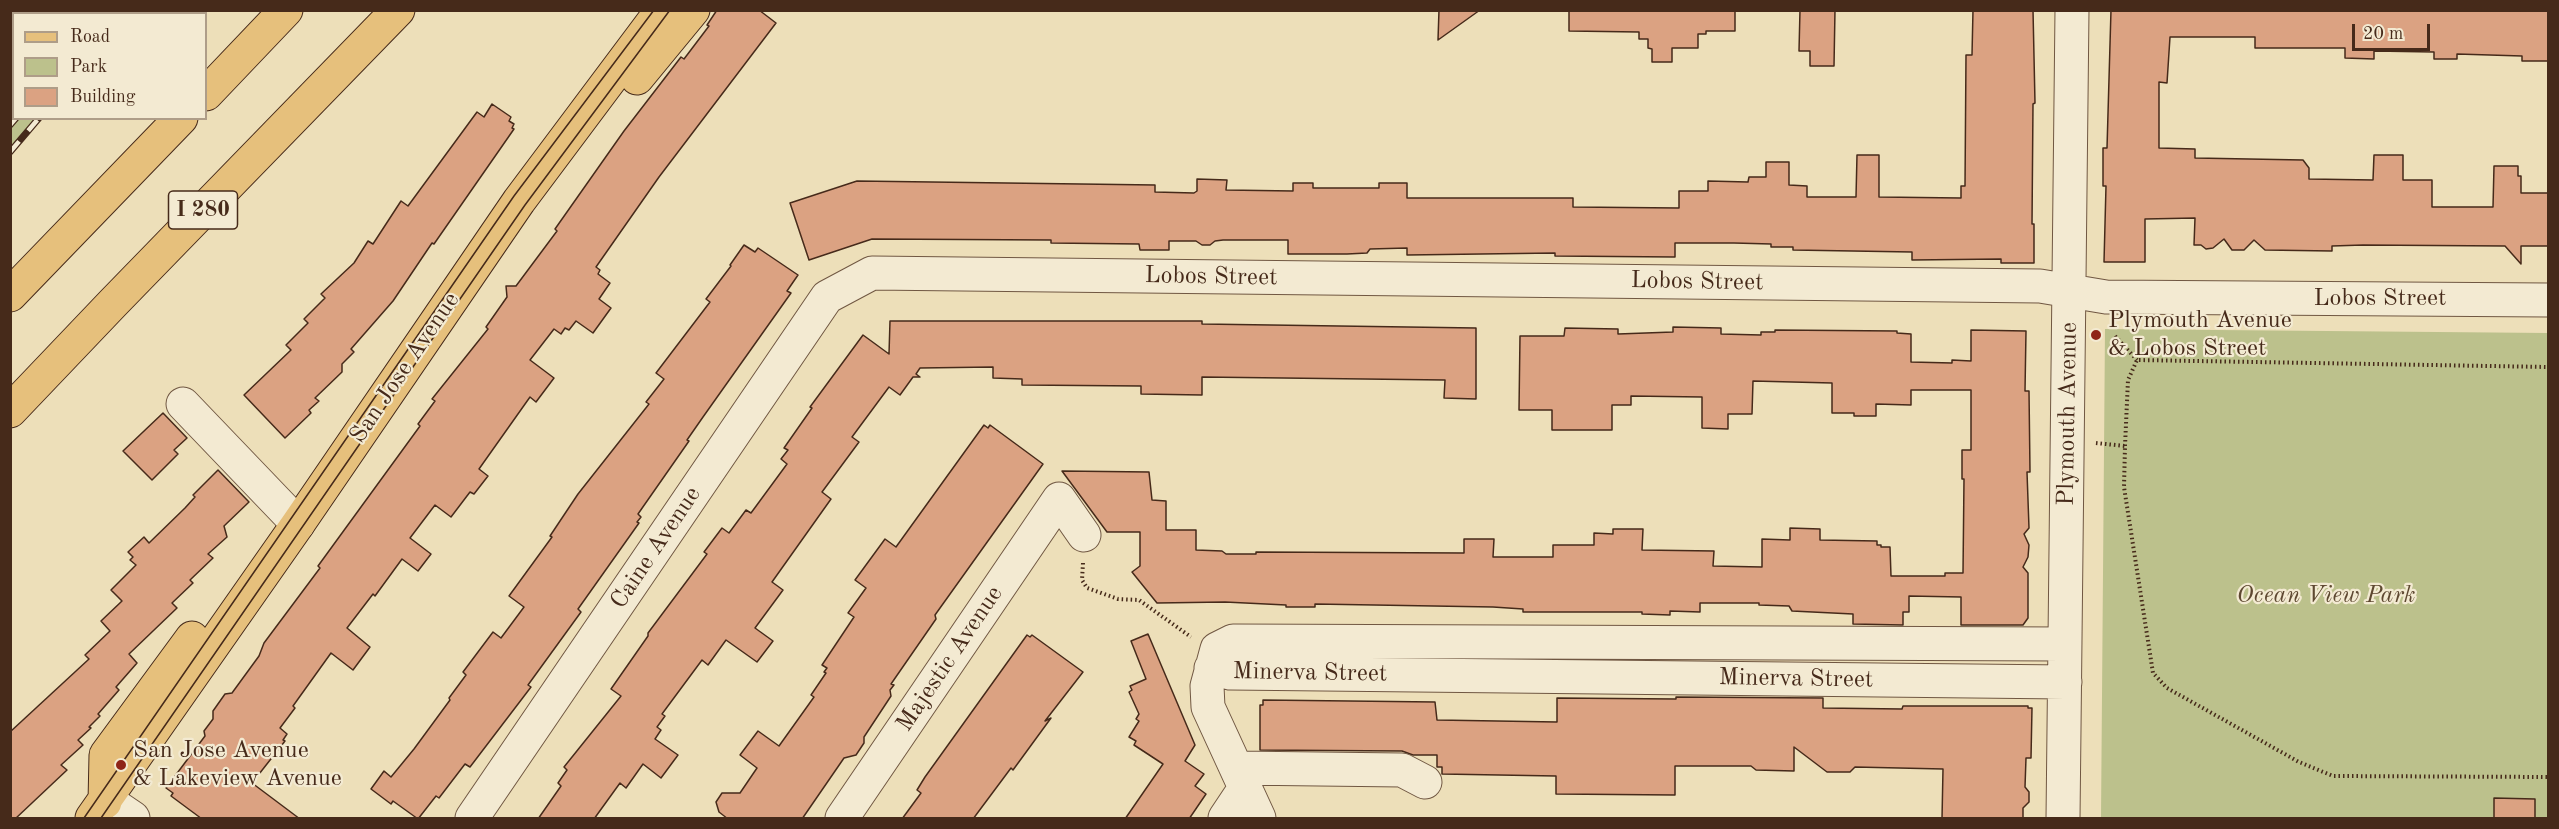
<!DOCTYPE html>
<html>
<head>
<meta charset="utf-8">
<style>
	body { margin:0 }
	#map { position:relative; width:2559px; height:829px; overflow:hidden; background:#eddfb9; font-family:"Old Standard TT",serif }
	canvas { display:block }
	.frame { position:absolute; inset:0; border:12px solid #462a1a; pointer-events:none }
	.legend { position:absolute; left:12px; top:12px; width:195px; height:108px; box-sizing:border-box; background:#f3ead2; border:2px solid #ae9d88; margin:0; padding:8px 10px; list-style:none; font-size:18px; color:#462a1a }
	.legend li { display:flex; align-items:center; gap:12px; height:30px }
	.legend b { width:30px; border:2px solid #ae9d88 }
	.scale { position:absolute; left:2352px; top:24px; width:78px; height:27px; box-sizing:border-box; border:3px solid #462a1a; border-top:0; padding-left:8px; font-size:18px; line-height:21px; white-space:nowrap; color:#462a1a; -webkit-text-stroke:4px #f3ead2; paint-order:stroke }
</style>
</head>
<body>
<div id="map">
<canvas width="2559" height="829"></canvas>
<div class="frame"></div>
<ul class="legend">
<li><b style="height:8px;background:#e6c07c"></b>Road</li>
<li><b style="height:16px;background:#bcc18c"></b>Park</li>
<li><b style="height:16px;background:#dba282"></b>Building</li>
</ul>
<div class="scale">20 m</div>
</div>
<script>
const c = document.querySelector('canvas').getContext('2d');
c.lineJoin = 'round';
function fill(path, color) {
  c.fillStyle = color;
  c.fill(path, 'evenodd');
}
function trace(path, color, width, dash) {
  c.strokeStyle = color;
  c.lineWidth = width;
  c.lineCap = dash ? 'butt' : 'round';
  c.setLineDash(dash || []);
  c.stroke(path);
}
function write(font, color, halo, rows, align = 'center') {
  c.font = font + ' "Old Standard TT",serif';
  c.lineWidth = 4.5;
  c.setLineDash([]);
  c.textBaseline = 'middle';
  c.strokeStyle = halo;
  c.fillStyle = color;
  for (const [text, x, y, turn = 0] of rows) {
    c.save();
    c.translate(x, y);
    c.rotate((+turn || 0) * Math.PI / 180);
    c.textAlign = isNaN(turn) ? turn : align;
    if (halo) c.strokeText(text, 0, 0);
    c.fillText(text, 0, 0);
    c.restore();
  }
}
fill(new Path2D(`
	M 11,10 L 151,10 L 151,11 L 148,14 L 14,14 L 14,118 L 39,119 L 11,146 Z
	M 2105,329 L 2548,333 L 2548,818 L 2101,818 Z`), '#bcc18c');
const building = new Path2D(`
	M 717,10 L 759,10 L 776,23 L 659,177 L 596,267 L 600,270 L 598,274 L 610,283 L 599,299 L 611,308 L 593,333 L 576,321 L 569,330 L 565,328 L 561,334 L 554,329 L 530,360 L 554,378 L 536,402 L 530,397 L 479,469 L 488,476 L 474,494 L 470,492 L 451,517 L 435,505 L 410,538 L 431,554 L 418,571 L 402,559 L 375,596 L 373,594 L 347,628 L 370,647 L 353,670 L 331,653 L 293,706 L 295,708 L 280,728 L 287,734 L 283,740 L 285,741 L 252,783 L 300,819 L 202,819 L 171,796 L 173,793 L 166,788 L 205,736 L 204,731 L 213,719 L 213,711 L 225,694 L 232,693 L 259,656 L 264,643 L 320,568 L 318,566 L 420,426 L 418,424 L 435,401 L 432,399 L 488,329 L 486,327 L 507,297 L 506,286 L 516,286 L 557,231 L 555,229 L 624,131 L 681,57 L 684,59 L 709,26 L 707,25 Z
	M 1439,10 L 1480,10 L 1438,40 Z
	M 1569,10 L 1735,10 L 1735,31 L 1706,31 L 1706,34 L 1698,34 L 1698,48 L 1672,48 L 1672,62 L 1652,62 L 1652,49 L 1648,48 L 1648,39 L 1639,39 L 1639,32 L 1569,31 Z
	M 1800,10 L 1835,10 L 1834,66 L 1810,66 L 1810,51 L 1799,51 Z
	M 1973,10 L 2033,10 L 2035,103 L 2033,104 L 2032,224 L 2034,224 L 2034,263 L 2001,263 L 2001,259 L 1912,260 L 1912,252 L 1793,250 L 1793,247 L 1771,247 L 1771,244 L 1734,243 L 1675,243 L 1675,257 L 1555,256 L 1555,253 L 1407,255 L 1407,248 L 1370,249 L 1367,253 L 1347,254 L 1288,254 L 1288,240 L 1223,240 L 1215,241 L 1210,245 L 1202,245 L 1196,241 L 1169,241 L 1169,250 L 1140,250 L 1139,244 L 1051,243 L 1051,240 L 872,239 L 809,260 L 790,203 L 857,181 L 1155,185 L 1155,192 L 1194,193 L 1197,191 L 1197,179 L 1227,180 L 1226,190 L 1293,191 L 1293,183 L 1313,183 L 1313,188 L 1379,188 L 1379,183 L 1407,183 L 1407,198 L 1573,198 L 1573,207 L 1679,208 L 1679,191 L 1708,191 L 1708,181 L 1748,182 L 1749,177 L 1766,177 L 1766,162 L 1789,162 L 1789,185 L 1807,186 L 1807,197 L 1856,197 L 1857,155 L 1879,155 L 1879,197 L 1961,198 L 1961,186 L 1965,186 L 1966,55 L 1972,55 Z
	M 2111,10 L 2548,11 L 2548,61 L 2522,61 L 2522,56 L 2457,54 L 2457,59 L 2434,59 L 2434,52 L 2374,51 L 2374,59 L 2345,58 L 2345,48 L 2255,48 L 2255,37 L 2170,37 L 2167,83 L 2159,82 L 2159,148 L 2195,149 L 2195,158 L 2303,160 L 2309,168 L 2309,179 L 2373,180 L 2374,155 L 2403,155 L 2403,180 L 2432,180 L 2432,207 L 2493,207 L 2494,166 L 2518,166 L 2518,176 L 2521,176 L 2521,193 L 2548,193 L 2548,246 L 2521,246 L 2521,264 L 2505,246 L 2363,245 L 2332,246 L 2332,251 L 2265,250 L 2254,240 L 2244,250 L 2232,250 L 2224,239 L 2213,248 L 2206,249 L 2201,245 L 2194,245 L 2195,218 L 2145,219 L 2145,262 L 2104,262 L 2106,186 L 2103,186 L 2103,148 L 2107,148 Z
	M 492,104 L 511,117 L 509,121 L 514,124 L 512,128 L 514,129 L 434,244 L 432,243 L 393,301 L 351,349 L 354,352 L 342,364 L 342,372 L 315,398 L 319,401 L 309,410 L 311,413 L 285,438 L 244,395 L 291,350 L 286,345 L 308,323 L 304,319 L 325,298 L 321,294 L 354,263 L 368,241 L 373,244 L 401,201 L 408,206 L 477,112 L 484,117 Z
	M 744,245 L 755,252 L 758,248 L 798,275 L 787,291 L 791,293 L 703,417 L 687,440 L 689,441 L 638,514 L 641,517 L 637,522 L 639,523 L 578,609 L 581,612 L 528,685 L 531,687 L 470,767 L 465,764 L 439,798 L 436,796 L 418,819 L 393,801 L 391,804 L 371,789 L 384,771 L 391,777 L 414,749 L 450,700 L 449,698 L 466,675 L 463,672 L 493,632 L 501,638 L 524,607 L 509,596 L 552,537 L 550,536 L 578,494 L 649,404 L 646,402 L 664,379 L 656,373 L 710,302 L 706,299 L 731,266 L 730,265 Z
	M 890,321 L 1202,321 L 1202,324 L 1476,328 L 1476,399 L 1444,398 L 1445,380 L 1202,377 L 1202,395 L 1141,394 L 1141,386 L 1022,385 L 1022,379 L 993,378 L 993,367 L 920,368 L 916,374 L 920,377 L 913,377 L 900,395 L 889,387 L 852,437 L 859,442 L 822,492 L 831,499 L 772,582 L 783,590 L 755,628 L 773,641 L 757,662 L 726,640 L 708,665 L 702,660 L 662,714 L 665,716 L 657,727 L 661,730 L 655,739 L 678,755 L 661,778 L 643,764 L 626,788 L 620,783 L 594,819 L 538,819 L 561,786 L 558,783 L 567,770 L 564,767 L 621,696 L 611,689 L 648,636 L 648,633 L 707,554 L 704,552 L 722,528 L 729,533 L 746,510 L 751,513 L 787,464 L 781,459 L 788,450 L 784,448 L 812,408 L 810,407 L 863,335 L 889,354 Z
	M 1673,327 L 1721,328 L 1721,334 L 1761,335 L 1761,332 L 1775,332 L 1775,330 L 1897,331 L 1897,333 L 1911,334 L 1911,362 L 1952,363 L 1952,360 L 1971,361 L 1971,330 L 2026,331 L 2025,391 L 2029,391 L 2030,472 L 2027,472 L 2029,528 L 2024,534 L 2029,545 L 2028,557 L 2023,567 L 2028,573 L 2028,618 L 2023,625 L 1961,625 L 1961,597 L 1909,596 L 1909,612 L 1903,612 L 1903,625 L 1853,624 L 1853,614 L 1792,611 L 1789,606 L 1759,605 L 1759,603 L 1700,603 L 1700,612 L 1670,611 L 1670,615 L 1642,614 L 1642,612 L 1523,612 L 1523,609 L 1493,607 L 1315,604 L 1315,607 L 1286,607 L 1286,605 L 1225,602 L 1157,603 L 1132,572 L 1140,566 L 1140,532 L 1107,532 L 1062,471 L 1149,472 L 1152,500 L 1166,501 L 1166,530 L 1196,530 L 1196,550 L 1222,551 L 1226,554 L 1256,554 L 1256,552 L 1464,553 L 1464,539 L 1494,539 L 1493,557 L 1553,557 L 1553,545 L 1594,545 L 1594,533 L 1613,534 L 1613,529 L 1643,529 L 1642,550 L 1714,551 L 1713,566 L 1762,567 L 1762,539 L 1790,540 L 1790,528 L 1820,529 L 1820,540 L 1877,541 L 1877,545 L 1881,545 L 1881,547 L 1890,547 L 1891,576 L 1945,576 L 1945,573 L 1963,573 L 1964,479 L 1962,479 L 1962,450 L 1971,450 L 1971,390 L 1911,390 L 1911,405 L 1876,404 L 1876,416 L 1854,416 L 1854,413 L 1832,413 L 1832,383 L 1753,381 L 1752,414 L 1728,414 L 1728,429 L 1702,428 L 1702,397 L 1631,396 L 1631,405 L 1612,405 L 1612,430 L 1552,430 L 1552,410 L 1519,410 L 1520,336 L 1564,336 L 1565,328 L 1618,329 L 1618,334 L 1673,332 Z
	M 163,413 L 187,438 L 174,450 L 178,454 L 152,480 L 123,451 Z
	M 984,425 L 988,428 L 990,425 L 1043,464 L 935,615 L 936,619 L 891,684 L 894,685 L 890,690 L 891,696 L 864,737 L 864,743 L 856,755 L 844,758 L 802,819 L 728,819 L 719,812 L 716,802 L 722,793 L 740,793 L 757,768 L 740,755 L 758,731 L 779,746 L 814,697 L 811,695 L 826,673 L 824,672 L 827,668 L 822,665 L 854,617 L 848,613 L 866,588 L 855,580 L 885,539 L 896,547 Z
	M 218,470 L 249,502 L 224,526 L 227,537 L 208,554 L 213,558 L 190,580 L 193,583 L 172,603 L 177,608 L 129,654 L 137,663 L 116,687 L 119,690 L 98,714 L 100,716 L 89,727 L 91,728 L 78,740 L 83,745 L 61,765 L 67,770 L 15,819 L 10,819 L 10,732 L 89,659 L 85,655 L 110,631 L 101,621 L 122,601 L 111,590 L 136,565 L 130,560 L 133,557 L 128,552 L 144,537 L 149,543 L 185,508 L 195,497 L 193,495 Z
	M 1148,634 L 1195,745 L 1185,761 L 1204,774 L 1195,786 L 1206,794 L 1189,819 L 1125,819 L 1163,764 L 1134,745 L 1136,741 L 1129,737 L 1139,721 L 1136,719 L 1139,714 L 1129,692 L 1132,690 L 1130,686 L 1146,679 L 1131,641 Z
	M 1027,635 L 1030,637 L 1032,635 L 1083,672 L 1045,721 L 1051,718 L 1013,770 L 1011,768 L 973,819 L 902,819 L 921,793 L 917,790 L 925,777 Z
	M 1676,697 L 1823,698 L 1823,708 L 1902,709 L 1903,706 L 2028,706 L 2028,708 L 2032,708 L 2031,758 L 2026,758 L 2025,787 L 2029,792 L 2029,802 L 2023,808 L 2023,819 L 1942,819 L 1943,769 L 1855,767 L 1850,772 L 1827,772 L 1794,747 L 1794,771 L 1756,770 L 1751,766 L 1675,766 L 1675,795 L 1556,794 L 1556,776 L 1442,774 L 1442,767 L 1437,767 L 1437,755 L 1413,755 L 1402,751 L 1260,750 L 1260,705 L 1263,705 L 1263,700 L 1435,702 L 1437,720 L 1557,722 L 1557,698 L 1676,699 Z
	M 2494,798 L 2535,799 L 2535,819 L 2494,819 Z`);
fill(building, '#dba282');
trace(building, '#462a1a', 1.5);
const minor = new Path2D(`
	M 183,404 L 298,524
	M 1211,668 L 1230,673 L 2065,682
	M 1236,768 L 1402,770 L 1425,782
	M 105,799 L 133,818
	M 472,818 L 827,297 L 872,273 L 2040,286 L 2106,297 L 2548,300
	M 842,818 L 1059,499 L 1084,535
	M 1225,818 L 1245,788
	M 1259,818 L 1208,707 L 1207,686 L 1217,649 L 1233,641 L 2065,644
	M 2063,818 L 2072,10`);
const major = new Path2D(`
	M 637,78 L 693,10
	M 105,802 L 106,755 L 192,638
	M 92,818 L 298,524 L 519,201 L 662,10`);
const highway = new Path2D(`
	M 206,94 L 286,10
	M 10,295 L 181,118
	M 10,411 L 113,303 L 398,10`);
trace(minor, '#705742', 35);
trace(major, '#462a1a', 35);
trace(highway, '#462a1a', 35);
trace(new Path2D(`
	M 2115,336 L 2137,360
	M 2096,443 L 2125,446 L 2124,487 L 2153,673 L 2167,688 L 2299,762 L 2333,776 L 2548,777
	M 2125,446 L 2128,380 L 2137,360 L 2548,367
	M 1083,563 L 1082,580 L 1087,588 L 1118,599 L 1139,600 L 1191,637`), '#462a1a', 4, [1.5, 3]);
trace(minor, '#f3ead2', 33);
trace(major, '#e6c07c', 33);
trace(highway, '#e6c07c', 33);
trace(new Path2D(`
	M 84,818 L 514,196 L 654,10
	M 101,818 L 525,205 L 670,10`), '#462a1a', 1.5);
const rail = new Path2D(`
	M 105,14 L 108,10
	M 128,14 L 131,10
	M 10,125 L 16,118
	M 10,152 L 39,118`);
trace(rail, '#462a1a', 7);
trace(rail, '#f3ead2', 4.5, [14]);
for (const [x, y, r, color] of [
	[2096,335,6,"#8f2418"],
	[121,765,6,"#8f2418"]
]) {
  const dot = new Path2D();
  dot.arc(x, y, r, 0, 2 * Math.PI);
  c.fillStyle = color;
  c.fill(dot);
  trace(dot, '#f3ead2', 2);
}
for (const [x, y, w] of [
	[203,210,69]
]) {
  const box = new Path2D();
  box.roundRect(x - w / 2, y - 19, w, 38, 4.5);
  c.fillStyle = '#f3ead2';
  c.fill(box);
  trace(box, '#462a1a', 1.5);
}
write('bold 22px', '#462a1a', null, [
	["I 280",203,210]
]);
write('24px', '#462a1a', '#f3ead2', [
	["Lobos Street",1211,277,1],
	["Lobos Street",1697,282,1],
	["Lobos Street",2380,299],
	["San Jose Avenue",405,368,-56],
	["Plymouth Avenue",2068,414,-89],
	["Caine Avenue",656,548,-56],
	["Majestic Avenue",950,659,-56],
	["Minerva Street",1310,673,1],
	["Minerva Street",1796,679,1]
]);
write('24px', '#462a1a', '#f3ead2', [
	["Plymouth Avenue",2108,321],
	["& Lobos Street",2108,349],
	["San Jose Avenue",133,751],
	["& Lakeview Avenue",133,779]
], 'left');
write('italic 24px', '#5e4831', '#f3ead2', [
	["Ocean View Park",2326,596]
]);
</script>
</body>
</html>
